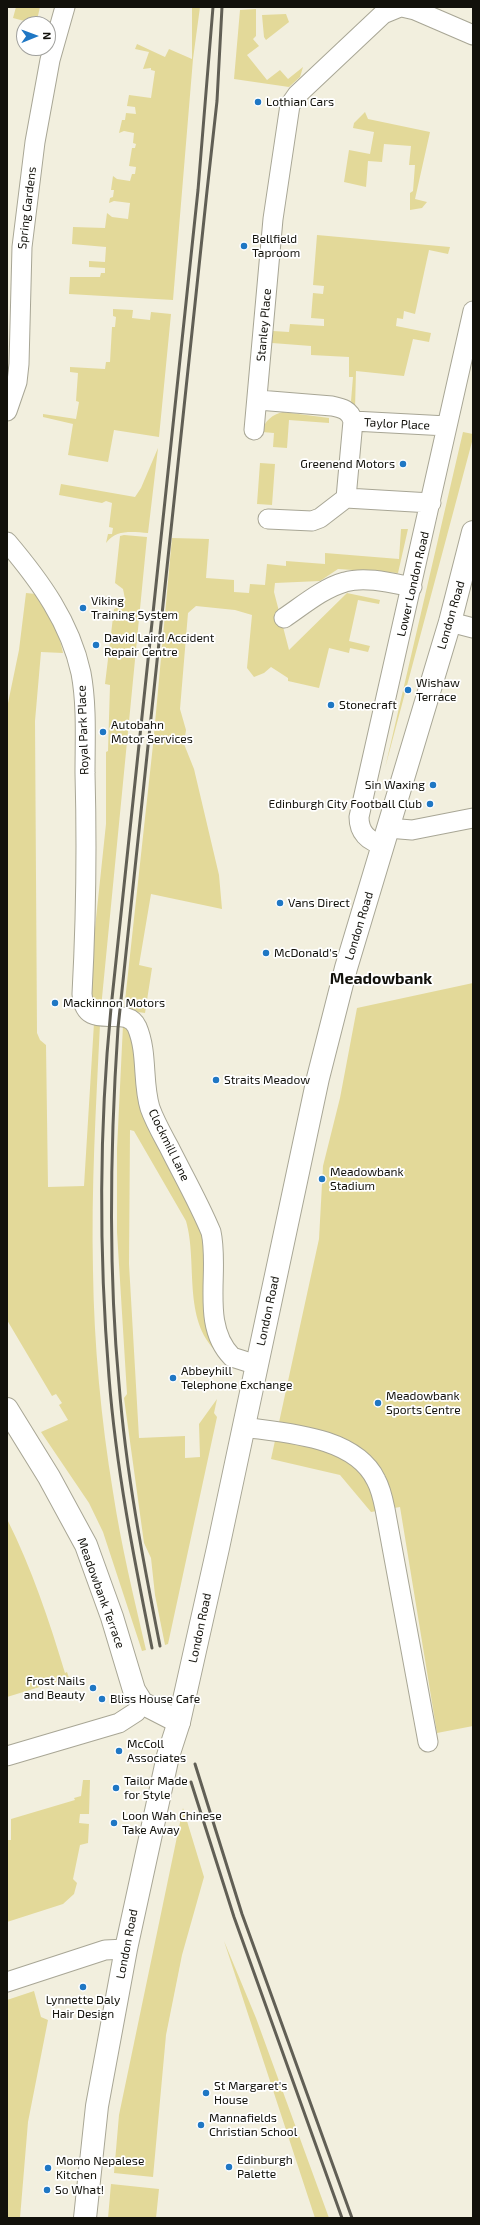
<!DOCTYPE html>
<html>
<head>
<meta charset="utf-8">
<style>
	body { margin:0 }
	#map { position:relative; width:480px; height:2225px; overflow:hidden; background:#f2efde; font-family:"Exo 2",sans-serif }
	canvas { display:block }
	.frame { position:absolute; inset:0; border:8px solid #12110b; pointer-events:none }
	.north { position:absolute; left:16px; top:16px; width:40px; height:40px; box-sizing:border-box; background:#fff; border:1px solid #a0a09d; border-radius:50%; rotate:89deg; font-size:11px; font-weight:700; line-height:16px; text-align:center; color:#12110b }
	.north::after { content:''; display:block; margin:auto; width:14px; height:18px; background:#1f77c4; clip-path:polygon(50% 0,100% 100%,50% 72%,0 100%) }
</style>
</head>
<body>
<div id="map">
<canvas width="480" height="2225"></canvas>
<div class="frame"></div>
<div class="north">N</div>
</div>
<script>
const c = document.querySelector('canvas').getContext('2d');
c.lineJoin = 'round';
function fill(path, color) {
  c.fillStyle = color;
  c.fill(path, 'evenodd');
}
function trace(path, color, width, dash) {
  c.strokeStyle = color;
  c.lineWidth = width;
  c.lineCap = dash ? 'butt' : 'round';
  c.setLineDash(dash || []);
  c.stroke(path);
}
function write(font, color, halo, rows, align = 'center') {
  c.font = font + ' "Exo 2",sans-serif';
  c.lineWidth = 3.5;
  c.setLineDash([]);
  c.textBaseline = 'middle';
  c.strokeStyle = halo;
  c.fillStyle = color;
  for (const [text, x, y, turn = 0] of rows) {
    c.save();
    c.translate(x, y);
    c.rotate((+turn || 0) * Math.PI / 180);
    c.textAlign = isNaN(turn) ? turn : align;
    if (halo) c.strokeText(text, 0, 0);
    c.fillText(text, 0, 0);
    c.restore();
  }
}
fill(new Path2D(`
	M 16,7 L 40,7 L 36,24 L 13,18 Z
	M 192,7 L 200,7 L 193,59 L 173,300 L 69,294 L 70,277 L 100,277 L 101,273 L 105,273 L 105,268 L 89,267 L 89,261 L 105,262 L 106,247 L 72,244 L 73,227 L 105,228 L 107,213 L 112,217 L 128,219 L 130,203 L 114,201 L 109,203 L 110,198 L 113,197 L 114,190 L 111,190 L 113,176 L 117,179 L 130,181 L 132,174 L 135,174 L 136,167 L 129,166 L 132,148 L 135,148 L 136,144 L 133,143 L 134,133 L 124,131 L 119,133 L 122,120 L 125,120 L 126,113 L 136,114 L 135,107 L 127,106 L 129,95 L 151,98 L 155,71 L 151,70 L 151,68 L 143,69 L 149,52 L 135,49 L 137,44 L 165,57 L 169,49 L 192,59 Z
	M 256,9 L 256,36 L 253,39 L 259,46 L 247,55 L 267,80 L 280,70 L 288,79 L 303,67 L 300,77 L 289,87 L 234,79 L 240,10 Z
	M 286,14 L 289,22 L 266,40 L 264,37 L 262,15 Z
	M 365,112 L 368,119 L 430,132 L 415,199 L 427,202 L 422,208 L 410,210 L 410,193 L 413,191 L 415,165 L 409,165 L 411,146 L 384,144 L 382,162 L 368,161 L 366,187 L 344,182 L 349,150 L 370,154 L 374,132 L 353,128 L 354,123 Z
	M 317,235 L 450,247 L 448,254 L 429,250 L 415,314 L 404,311 L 403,319 L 397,318 L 396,326 L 431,333 L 429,342 L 413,339 L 404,376 L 356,371 L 355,409 L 351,401 L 353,377 L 349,377 L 349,357 L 311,355 L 311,346 L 272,343 L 273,331 L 289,332 L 290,324 L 324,326 L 324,319 L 311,318 L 313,293 L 323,294 L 324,286 L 313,285 Z
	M 113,309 L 133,310 L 132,318 L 150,320 L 151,312 L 171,314 L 159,437 L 114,430 L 108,462 L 68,455 L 73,424 L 43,417 L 43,414 L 76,419 L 79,402 L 76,401 L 78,373 L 70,372 L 70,367 L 105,369 L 106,362 L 110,362 L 112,327 L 115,327 L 116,317 L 113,316 Z
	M 283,412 L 329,418 L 329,423 L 289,420 L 287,448 L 273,447 L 274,433 L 262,432 C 264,421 273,414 283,412 Z
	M 463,432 L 473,434 L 473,438 L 385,768 Z
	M 158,448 L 148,533 C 133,532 116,529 106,543 L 108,534 L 112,534 L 113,528 L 109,527 L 112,503 L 106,501 L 102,503 L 59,495 L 61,484 L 135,497 L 141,488 Z
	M 260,463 L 275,464 L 272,505 L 257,504 Z
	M 401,529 L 408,529 L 398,573 L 338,569 L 320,581 L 275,583 L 274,592 L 289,650 L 347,593 L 380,600 L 379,604 L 358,600 L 349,641 L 370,646 L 368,652 L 350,648 L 349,653 L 329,648 L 319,688 L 288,681 L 288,678 L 271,667 L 264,673 L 254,677 L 247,668 L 252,615 L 235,610 L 196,606 L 188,613 L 180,709 L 186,730 L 184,744 L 194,769 L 219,875 L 222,909 L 151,894 L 139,965 L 152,968 L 145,1013 L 124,1010 L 153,745 L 172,538 L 209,539 L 206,578 L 234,580 L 234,592 L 249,593 L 250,584 L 265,585 L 267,564 L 286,566 L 286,561 L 325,564 L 325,553 L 399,559 Z
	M 124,535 L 147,537 L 101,1008 L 96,1008 L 88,994 L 106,824 L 106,752 L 108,751 L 110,685 L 105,684 L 114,609 L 121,606 L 125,599 L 123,589 L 115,583 L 120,536 Z
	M 26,593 L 36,594 C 49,611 59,631 63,653 L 41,652 L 35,721 L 37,1033 L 40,1040 L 46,1045 L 48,1187 L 84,1186 L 94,1023 L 100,1024 C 96,1106 91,1189 93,1271 C 94,1344 101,1419 113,1492 C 121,1545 134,1598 146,1650 L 142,1651 L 103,1532 L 89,1503 L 41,1432 L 68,1420 L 59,1405 L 62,1403 L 56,1394 L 52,1396 L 7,1320 L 7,708 L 19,650 Z
	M 473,983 L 473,1726 L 437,1733 L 400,1507 L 371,1512 L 340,1475 L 271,1459 L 319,1239 L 323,1166 L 340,1098 L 357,1008 Z
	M 123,1025 L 129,1025 L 143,1093 L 202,1223 L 217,1352 C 182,1320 198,1262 186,1221 L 134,1131 L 130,1130 L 129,1264 L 139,1438 L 185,1436 L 185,1458 L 200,1457 L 199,1424 L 217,1399 L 214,1413 L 217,1417 L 168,1644 L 165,1645 L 155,1595 L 151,1558 L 144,1543 L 124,1398 L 127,1394 L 117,1232 L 117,1149 Z
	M 7,1519 C 32,1569 49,1620 65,1673 L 67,1672 L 69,1678 L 7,1697 Z
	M 83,1780 L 90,1780 L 89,1814 L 80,1814 L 79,1823 L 89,1824 L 88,1843 L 80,1845 L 73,1879 L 77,1883 L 74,1894 L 63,1904 L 7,1922 L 7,1840 L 11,1840 L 11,1819 L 75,1800 L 74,1798 L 81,1796 Z
	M 183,1808 L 204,1877 L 182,1955 L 166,2035 L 153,2177 L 114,2173 L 119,2115 Z
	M 224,1941 L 256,2018 L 329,2218 L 315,2218 Z
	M 34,1991 L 41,2017 L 48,2020 L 28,2122 L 20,2218 L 7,2218 L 7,2000 Z
	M 111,2184 L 159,2189 L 156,2218 L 108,2218 Z`), '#e3d999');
const street = new Path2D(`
	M 402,7 L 415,10 L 473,35
	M 258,400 L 332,406 C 342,408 350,410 353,421 L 346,498
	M 7,411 L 17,382 L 19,364 L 22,247 L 35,142 L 50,60 L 65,7
	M 353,421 L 447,426
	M 254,430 L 273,219 L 290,105 L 297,95 L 383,14 L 400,7
	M 268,519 L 312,521 L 320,518 L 346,498 L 431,503
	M 7,542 C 40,581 70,622 81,673 C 87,705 85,740 85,773 C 87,847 86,920 82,994 C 85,1035 126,1002 137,1027 C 148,1053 142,1082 150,1108 C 155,1122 162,1134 169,1147 C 183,1175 199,1203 211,1232 C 220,1271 200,1325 232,1357 L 257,1365
	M 284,618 C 302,606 323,588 345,582 C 365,576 392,583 412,587
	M 450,622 L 473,628
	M 388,828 L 412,830 L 473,818
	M 383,844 C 368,842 359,832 359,817 L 473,311
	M 243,1427 C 285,1433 355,1436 376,1480 C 381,1489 383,1499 385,1509 L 428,1742
	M 7,1756 L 119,1723 L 136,1712 L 142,1703
	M 7,1982 L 105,1950 L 126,1949`);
const secondary = new Path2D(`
	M 7,1409 L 49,1477 L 86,1545 L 112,1617 L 134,1690 L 142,1703 L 179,1722`);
const primary = new Path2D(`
	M 85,2218 L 97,2106 L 126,1949 L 168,1756 L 179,1722 L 218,1548 L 318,1078 L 346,968 L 450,622 L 473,532`);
trace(street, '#a8a695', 21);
trace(secondary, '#a8a695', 24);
trace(primary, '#a8a695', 24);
trace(street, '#fff', 19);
trace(secondary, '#fff', 22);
trace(primary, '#fff', 22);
trace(new Path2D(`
	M 160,1646 C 143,1560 126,1473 119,1384 C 108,1266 110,1147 118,1028 L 207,191 L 217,101 L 222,7
	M 152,1648 C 134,1559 116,1468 109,1377 C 99,1255 99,1130 111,1008 L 198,190 L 213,7
	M 195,1764 L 242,1914 L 352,2218
	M 191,1782 L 234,1917 L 342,2218`), '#615f55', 3);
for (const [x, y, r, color] of [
	[258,102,4,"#1f77c4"],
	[244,246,4,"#1f77c4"],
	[403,464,4,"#1f77c4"],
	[83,608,4,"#1f77c4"],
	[96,645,4,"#1f77c4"],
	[408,690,4,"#1f77c4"],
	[331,705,4,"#1f77c4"],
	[103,732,4,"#1f77c4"],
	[433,785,4,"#1f77c4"],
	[430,804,4,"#1f77c4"],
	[280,903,4,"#1f77c4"],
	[266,953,4,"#1f77c4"],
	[55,1003,4,"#1f77c4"],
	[216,1080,4,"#1f77c4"],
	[322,1179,4,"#1f77c4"],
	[173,1378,4,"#1f77c4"],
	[378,1403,4,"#1f77c4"],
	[93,1688,4,"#1f77c4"],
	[102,1699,4,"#1f77c4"],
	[119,1751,4,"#1f77c4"],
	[116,1788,4,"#1f77c4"],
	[114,1823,4,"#1f77c4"],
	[83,1987,4,"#1f77c4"],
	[206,2093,4,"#1f77c4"],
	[201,2125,4,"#1f77c4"],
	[229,2167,4,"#1f77c4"],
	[48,2168,4,"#1f77c4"],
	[47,2190,4,"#1f77c4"]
]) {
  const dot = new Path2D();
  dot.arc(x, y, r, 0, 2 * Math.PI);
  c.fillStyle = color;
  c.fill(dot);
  trace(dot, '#fff', 1.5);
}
write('12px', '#12110b', '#fff', [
	["Lothian Cars",266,102],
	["Bellfield",252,239],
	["Taproom",252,253],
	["Greenend Motors",395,464,"right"],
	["Viking",91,601],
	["Training System",91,615],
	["David Laird Accident",104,638],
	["Repair Centre",104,652],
	["Wishaw",416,683],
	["Terrace",416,697],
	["Stonecraft",339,705],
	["Autobahn",111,725],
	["Motor Services",111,739],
	["Sin Waxing",425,785,"right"],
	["Edinburgh City Football Club",422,804,"right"],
	["Vans Direct",288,903],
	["McDonald's",274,953],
	["Mackinnon Motors",63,1003],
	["Straits Meadow",224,1080],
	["Meadowbank",330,1172],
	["Stadium",330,1186],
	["Abbeyhill",181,1371],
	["Telephone Exchange",181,1385],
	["Meadowbank",386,1396],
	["Sports Centre",386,1410],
	["Frost Nails",85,1681,"right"],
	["and Beauty",85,1695,"right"],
	["Bliss House Cafe",110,1699],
	["McColl",127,1744],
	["Associates",127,1758],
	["Tailor Made",124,1781],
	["for Style",124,1795],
	["Loon Wah Chinese",122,1816],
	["Take Away",122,1830],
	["Lynnette Daly",83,2000,"center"],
	["Hair Design",83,2014,"center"],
	["St Margaret's",214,2086],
	["House",214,2100],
	["Mannafields",209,2118],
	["Christian School",209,2132],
	["Edinburgh",237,2160],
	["Palette",237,2174],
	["Momo Nepalese",56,2161],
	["Kitchen",56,2175],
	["So What!",55,2190]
], 'left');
write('12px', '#12110b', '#fff', [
	["Spring Gardens",27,208,-83],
	["Stanley Place",264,325,-85],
	["Taylor Place",397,424,3],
	["Lower London Road",413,584,-77],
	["London Road",451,615,-74],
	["Royal Park Place",83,730,-92],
	["London Road",359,926,-73],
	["Clockmill Lane",169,1145,64],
	["London Road",268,1311,-78],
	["Meadowbank Terrace",101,1593,70],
	["London Road",200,1628,-78],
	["London Road",127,1944,-79]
]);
write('bold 16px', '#12110b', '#fff', [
	["Meadowbank",381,979]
]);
</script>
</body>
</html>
